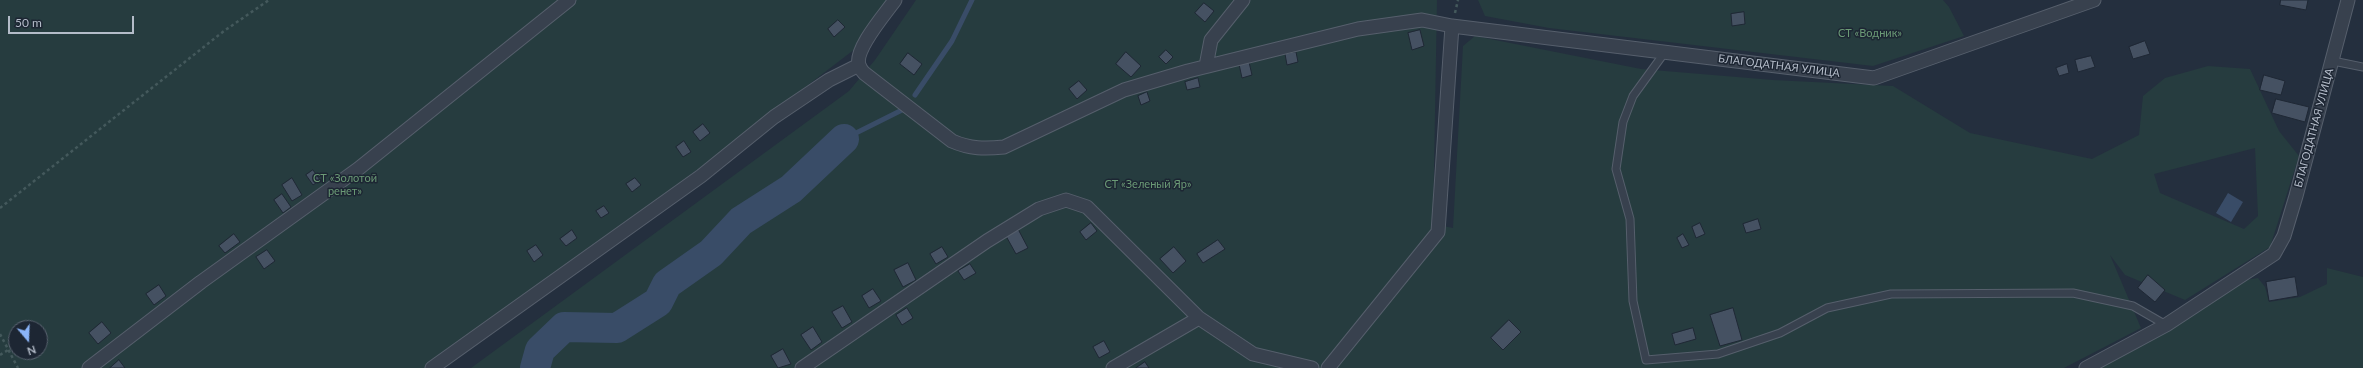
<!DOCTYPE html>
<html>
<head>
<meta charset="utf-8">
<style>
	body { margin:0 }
	#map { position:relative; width:2363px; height:368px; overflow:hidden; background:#242f3e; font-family:Lato,sans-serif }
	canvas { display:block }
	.north { position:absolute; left:8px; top:320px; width:40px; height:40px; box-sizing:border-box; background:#1d2633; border:1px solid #59626f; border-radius:50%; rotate:161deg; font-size:11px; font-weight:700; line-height:16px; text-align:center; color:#b4bcc9 }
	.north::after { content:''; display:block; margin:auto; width:14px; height:18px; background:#8ab4f8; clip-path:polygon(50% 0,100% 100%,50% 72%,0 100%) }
	.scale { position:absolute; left:8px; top:16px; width:126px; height:18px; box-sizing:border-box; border:2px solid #b4bcc9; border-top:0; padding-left:5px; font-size:12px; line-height:14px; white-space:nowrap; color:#b4bcc9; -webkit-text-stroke:3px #1d2633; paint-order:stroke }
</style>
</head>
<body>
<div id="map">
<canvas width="2363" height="368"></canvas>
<div class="north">N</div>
<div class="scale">50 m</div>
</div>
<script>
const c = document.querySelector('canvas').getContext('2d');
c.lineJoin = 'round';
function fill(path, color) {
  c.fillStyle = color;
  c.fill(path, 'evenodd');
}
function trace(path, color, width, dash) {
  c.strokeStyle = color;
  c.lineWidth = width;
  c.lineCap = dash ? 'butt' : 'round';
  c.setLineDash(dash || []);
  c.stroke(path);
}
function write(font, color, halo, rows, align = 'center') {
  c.font = font + ' Lato,sans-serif';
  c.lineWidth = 3;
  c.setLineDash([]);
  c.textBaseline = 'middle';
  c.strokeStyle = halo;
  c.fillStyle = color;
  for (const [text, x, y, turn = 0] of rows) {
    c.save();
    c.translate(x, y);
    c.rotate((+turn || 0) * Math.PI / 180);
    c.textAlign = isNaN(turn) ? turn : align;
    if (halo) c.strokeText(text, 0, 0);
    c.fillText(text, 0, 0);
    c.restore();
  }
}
fill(new Path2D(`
	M 0,0 L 890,0 L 855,49 L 701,167 L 426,368 L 0,368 ZM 16,328 L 40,328 L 40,352 L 16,352 Z
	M 916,0 L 1437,0 L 1433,224 L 1453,228 L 1463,46 L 1475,36 L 1641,69 L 1773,80 L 1893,86 L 1970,133 L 2092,159 L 2139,135 L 2143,96 L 2165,78 L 2208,66 L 2250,69 L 2279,131 L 2299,156 L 2270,247 L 2185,300 L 2125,275 L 2110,255 L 2141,328 L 2064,368 L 471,368 L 849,91 L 875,60 ZM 2255,148 L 2258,216 L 2244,229 L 2160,193 L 2154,174 Z
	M 1478,0 L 1943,0 L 1949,7 L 1964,36 L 1873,66 L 1549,28 L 1485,16 Z
	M 2327,268 L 2363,277 L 2363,368 L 2097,368 L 2240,281 L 2258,278 L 2265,287 L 2269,302 L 2300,297 L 2327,284 Z`), '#263c3f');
fill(new Path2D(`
	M 2228,193 L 2243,202 L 2231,222 L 2216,213 Z`), '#394c67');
trace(new Path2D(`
	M 915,95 L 952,41 L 972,0
	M 844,139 L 902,110`), '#394c67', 5);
trace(new Path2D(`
	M 535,368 L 540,350 L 564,327 L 617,328 L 658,302 L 667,284 L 711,253 L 741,221 L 791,189 L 844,139`), '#394c67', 30);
const building = new Path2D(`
	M 2281,0 L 2308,0 L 2306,10 L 2280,5 Z
	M 1204,3 L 1214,11 L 1205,22 L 1195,13 Z
	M 1744,12 L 1745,24 L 1732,26 L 1731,14 Z
	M 838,20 L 845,27 L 834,37 L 828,29 Z
	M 1420,30 L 1424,46 L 1412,50 L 1408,33 Z
	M 2145,41 L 2150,54 L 2133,59 L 2129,47 Z
	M 1166,50 L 1173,57 L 1166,64 L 1159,57 Z
	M 1126,52 L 1141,66 L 1131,77 L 1116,64 Z
	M 1296,52 L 1298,62 L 1287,65 L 1285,54 Z
	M 908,53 L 922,64 L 914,75 L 900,64 Z
	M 2091,56 L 2095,67 L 2078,72 L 2075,60 Z
	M 1249,62 L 1252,75 L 1242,78 L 1239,64 Z
	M 2067,64 L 2069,73 L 2059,76 L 2056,68 Z
	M 2264,75 L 2285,81 L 2281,95 L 2260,90 Z
	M 1198,78 L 1200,87 L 1187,90 L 1185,82 Z
	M 1079,81 L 1087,90 L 1077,99 L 1069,89 Z
	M 1147,92 L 1150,101 L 1141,105 L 1138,96 Z
	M 2276,99 L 2309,107 L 2305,122 L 2272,113 Z
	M 703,124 L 710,133 L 700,141 L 693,132 Z
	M 684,141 L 691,152 L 683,157 L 676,147 Z
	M 313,170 L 320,180 L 313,185 L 306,175 Z
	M 292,178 L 302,195 L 292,201 L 282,185 Z
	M 635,178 L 641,185 L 632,192 L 626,184 Z
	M 282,194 L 291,207 L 283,213 L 274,200 Z
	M 604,206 L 609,213 L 601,218 L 596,211 Z
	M 1758,219 L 1761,229 L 1746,233 L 1743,224 Z
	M 1091,223 L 1097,231 L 1086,240 L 1080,232 Z
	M 1700,223 L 1705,234 L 1696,238 L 1692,227 Z
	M 1018,229 L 1028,248 L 1016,254 L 1006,236 Z
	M 572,230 L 577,238 L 566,246 L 560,239 Z
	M 234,234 L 240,242 L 225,253 L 219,246 Z
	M 1683,234 L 1689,245 L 1682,248 L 1677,238 Z
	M 1218,240 L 1225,249 L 1203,263 L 1197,254 Z
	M 536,245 L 543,255 L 534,262 L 527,251 Z
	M 942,247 L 948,257 L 936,264 L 930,254 Z
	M 1174,247 L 1186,261 L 1173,273 L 1160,259 Z
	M 267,250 L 275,261 L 264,269 L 256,257 Z
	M 908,263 L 916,280 L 903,287 L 894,270 Z
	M 970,264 L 976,273 L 964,280 L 958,271 Z
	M 2148,275 L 2165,290 L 2155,302 L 2138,288 Z
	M 2295,277 L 2298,296 L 2269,301 L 2266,282 Z
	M 159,285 L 166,296 L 154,305 L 146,294 Z
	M 873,289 L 881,301 L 869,308 L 862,296 Z
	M 843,306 L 852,322 L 842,328 L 832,312 Z
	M 907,308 L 913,318 L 902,325 L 896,315 Z
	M 1733,308 L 1742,340 L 1720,346 L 1710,315 Z
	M 1509,320 L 1521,332 L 1503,350 L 1491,338 Z
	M 102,322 L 111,333 L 98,344 L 89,333 Z
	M 813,327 L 822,342 L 811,350 L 801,335 Z
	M 1693,328 L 1696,339 L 1675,345 L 1672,334 Z
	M 1104,341 L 1110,352 L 1099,358 L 1093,347 Z
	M 783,349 L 791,364 L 778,368 L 771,356 Z
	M 119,360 L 125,368 L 110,368 Z
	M 1145,362 L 1149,368 L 1136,368 Z`);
fill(building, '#455162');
trace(building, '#1f2835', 1);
const service = new Path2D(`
	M 1665,52 L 1633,96 L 1623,122 L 1616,169 L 1630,219 L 1633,301 L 1646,360 L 1718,354 L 1780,333 L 1827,308 L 1891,294 L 2073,293 L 2133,306 L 2166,325
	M 2333,61 L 2363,67`);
const minor = new Path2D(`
	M 895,0 C 886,13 854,49 859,65 C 860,68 862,71 864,73 L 952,141 C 970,149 985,149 1004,147 L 1124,90 L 1188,71 L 1358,29 L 1422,20 L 1452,26 L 1874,78 L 2094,0
	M 1206,66 L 1211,40 L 1243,0
	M 89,368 L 201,282 L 358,169 L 569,0
	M 432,368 L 701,176 L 774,117 L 829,80 L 859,65
	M 802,368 L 987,241 L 1039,209 L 1066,200 L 1087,207 L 1199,318 L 1253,354 L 1312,368
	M 1113,368 L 1199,318
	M 1328,368 L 1438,232 L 1452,26
	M 2086,368 L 2166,325 L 2274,254 L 2284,236 L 2296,196 L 2348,0`);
trace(service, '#565f6c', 9);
trace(minor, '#565f6c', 15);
trace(new Path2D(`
	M 1455,13 L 1458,0
	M 0,208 L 224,31 L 269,0
	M 0,334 L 18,368
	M 0,355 L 8,350`), '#44595c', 2.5, [3, 3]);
trace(service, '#38414e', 7);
trace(minor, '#38414e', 13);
write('11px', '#6b9a76', '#1d2633', [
	["СТ «Водник»",1870,33],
	["СТ «Золотой",345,178],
	["ренет»",345,191],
	["СТ «Зеленый Яр»",1148,184]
]);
write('11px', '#b4bcc9', '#1d2633', [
	["БЛАГОДАТНАЯ УЛИЦА",1779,66,7],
	["БЛАГОДАТНАЯ УЛИЦА",2314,128,-75]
]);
</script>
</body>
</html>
